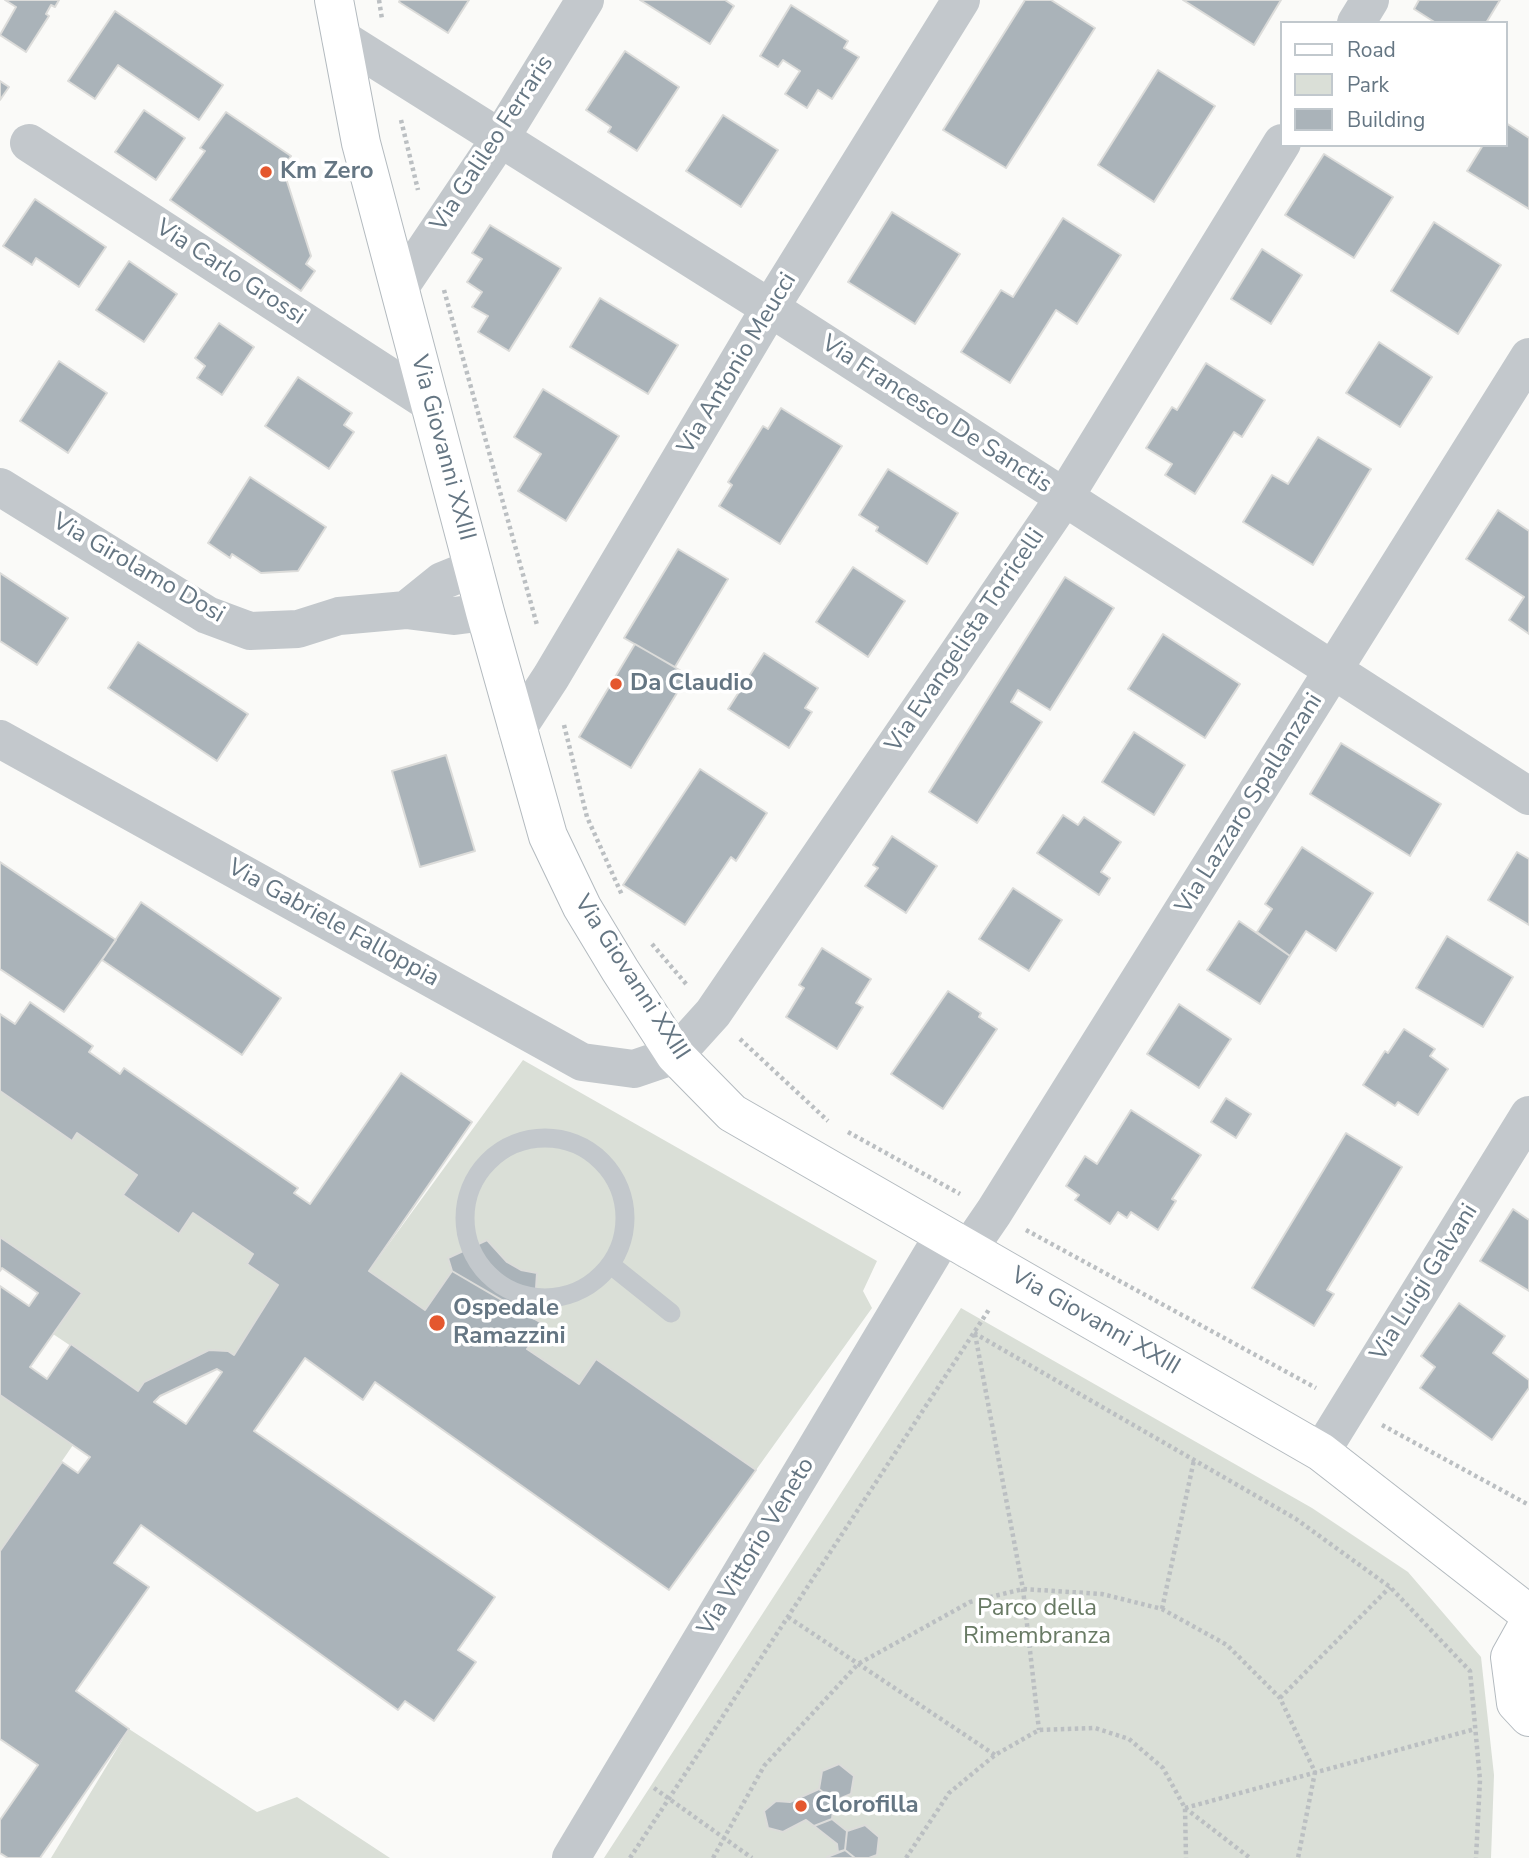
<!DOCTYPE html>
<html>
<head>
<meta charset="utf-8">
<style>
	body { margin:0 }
	#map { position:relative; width:1529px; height:1858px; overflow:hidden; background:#fafaf8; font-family:"Nunito Sans",sans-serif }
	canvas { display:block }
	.legend { position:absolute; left:1280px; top:21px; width:228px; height:126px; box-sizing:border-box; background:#fff; border:2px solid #c1c8cd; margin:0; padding:9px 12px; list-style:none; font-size:21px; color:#657683 }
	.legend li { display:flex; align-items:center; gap:14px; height:35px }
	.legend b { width:35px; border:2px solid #c1c8cd }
</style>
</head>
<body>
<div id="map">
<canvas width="1529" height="1858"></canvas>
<ul class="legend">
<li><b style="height:9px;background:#fff"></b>Road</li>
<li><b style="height:19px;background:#dadfd7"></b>Park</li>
<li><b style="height:19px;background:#aab3b9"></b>Building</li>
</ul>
</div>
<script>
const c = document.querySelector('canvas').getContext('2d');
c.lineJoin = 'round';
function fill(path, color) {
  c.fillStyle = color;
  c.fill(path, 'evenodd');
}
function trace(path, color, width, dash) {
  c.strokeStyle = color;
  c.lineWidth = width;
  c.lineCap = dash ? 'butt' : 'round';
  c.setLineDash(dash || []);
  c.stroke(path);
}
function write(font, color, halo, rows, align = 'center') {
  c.font = font + ' "Nunito Sans",sans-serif';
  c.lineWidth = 7;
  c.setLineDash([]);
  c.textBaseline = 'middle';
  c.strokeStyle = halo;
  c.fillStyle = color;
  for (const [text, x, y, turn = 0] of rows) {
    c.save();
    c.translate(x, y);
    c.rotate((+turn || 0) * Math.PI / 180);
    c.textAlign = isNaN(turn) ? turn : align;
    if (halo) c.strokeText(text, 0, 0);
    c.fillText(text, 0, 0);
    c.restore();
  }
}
fill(new Path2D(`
	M 523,1060 L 877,1261 L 863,1291 L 872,1308 L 756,1470 L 579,1384 L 527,1349 L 544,1326 L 452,1271 L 425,1310 L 369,1271 Z
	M 0,1091 L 77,1133 L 253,1254 L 247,1264 L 278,1285 L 234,1355 L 208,1350 L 144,1382 L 138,1391 L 53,1334 L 81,1293 L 0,1237 Z
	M 961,1308 L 1312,1508 L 1408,1572 L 1481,1657 L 1494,1775 L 1491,1858 L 604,1858 Z
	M 0,1395 L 73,1445 L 0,1551 Z
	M 129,1729 L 257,1812 L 297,1797 L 390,1858 L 51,1858 Z`), '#dadfd7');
const building = new Path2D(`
	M 5,0 L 59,0 L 55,7 L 51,5 L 46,14 L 49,16 L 26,52 L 0,35 L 16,7 Z
	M 400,0 L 469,0 L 448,33 L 399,2 Z
	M 640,0 L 725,0 L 734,6 L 710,44 Z
	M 1025,0 L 1051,0 L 1095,28 L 1006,168 L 943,130 Z
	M 1183,0 L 1281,0 L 1254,45 Z
	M 1419,0 L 1500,0 L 1486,23 L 1436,23 L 1414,9 Z
	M 791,5 L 848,41 L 844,48 L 859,57 L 832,99 L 818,90 L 807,108 L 785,94 L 800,71 L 783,60 L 778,67 L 760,56 Z
	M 115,11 L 223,85 L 199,120 L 118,65 L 95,99 L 68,81 Z
	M 625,51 L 679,87 L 637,151 L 608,132 L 611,127 L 586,110 Z
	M 1158,70 L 1215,106 L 1154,202 L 1098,165 Z
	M 0,81 L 9,87 L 0,100 Z
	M 144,110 L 185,138 L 156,180 L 115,152 Z
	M 226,112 L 291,156 L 283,169 L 311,256 L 306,264 L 315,271 L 301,291 L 170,200 L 205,151 L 200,148 Z
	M 723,115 L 778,150 L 741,207 L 686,171 Z
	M 1506,123 L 1529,138 L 1529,209 L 1467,171 L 1483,145 L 1506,145 Z
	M 1324,154 L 1393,197 L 1354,258 L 1285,215 Z
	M 35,199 L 106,247 L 79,287 L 36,258 L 32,265 L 3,246 Z
	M 892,212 L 960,254 L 915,324 L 848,282 Z
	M 1063,218 L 1121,255 L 1077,324 L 1056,310 L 1010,383 L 961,352 L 1001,290 L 1013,297 Z
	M 1434,222 L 1501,265 L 1458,334 L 1391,291 Z
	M 490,225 L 561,268 L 509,351 L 478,332 L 488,316 L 472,307 L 482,292 L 467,282 L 482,259 L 472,253 Z
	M 1262,249 L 1302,275 L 1271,324 L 1231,299 Z
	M 129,261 L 177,294 L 144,342 L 96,310 Z
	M 600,298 L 678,345 L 648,394 L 570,347 Z
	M 219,323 L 254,347 L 222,395 L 197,378 L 205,366 L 195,358 Z
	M 1379,342 L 1432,377 L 1400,427 L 1346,393 Z
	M 59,361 L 107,393 L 68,453 L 20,421 Z
	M 1206,363 L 1265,400 L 1242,437 L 1234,432 L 1195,494 L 1165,475 L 1172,464 L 1146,448 L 1172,407 L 1177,410 Z
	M 298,377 L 352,413 L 344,425 L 354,432 L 329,469 L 265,426 Z
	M 543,389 L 619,436 L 566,521 L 518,491 L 541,454 L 514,437 Z
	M 781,408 L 842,446 L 780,544 L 719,506 L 732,485 L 728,482 L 763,426 L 768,429 Z
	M 1318,437 L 1371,469 L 1313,565 L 1243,522 L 1272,475 L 1288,484 Z
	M 888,469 L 958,513 L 927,564 L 876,531 L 878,527 L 859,515 Z
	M 250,477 L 326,527 L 298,571 L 261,573 L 232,554 L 230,558 L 208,543 Z
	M 1498,510 L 1529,531 L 1529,634 L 1509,620 L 1524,597 L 1466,559 Z
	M 678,549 L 728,579 L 675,667 L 624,638 Z
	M 853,567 L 905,601 L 868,657 L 816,622 Z
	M 0,573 L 68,618 L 37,665 L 0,641 Z
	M 1065,577 L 1114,608 L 1050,710 L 1018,690 L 1011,702 L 1042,722 L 977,823 L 929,792 Z
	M 1163,634 L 1240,684 L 1205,738 L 1128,689 Z
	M 138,642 L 248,714 L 217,761 L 108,688 Z
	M 635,644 L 688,675 L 631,768 L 579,737 Z
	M 764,653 L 818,688 L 805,708 L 812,712 L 789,748 L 728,709 Z
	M 1134,732 L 1185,765 L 1154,815 L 1102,782 Z
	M 1341,743 L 1441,804 L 1410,856 L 1310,794 Z
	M 446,755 L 475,851 L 420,867 L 392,771 Z
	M 700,769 L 767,813 L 736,861 L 731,857 L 685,925 L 623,885 Z
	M 1063,815 L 1078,825 L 1084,817 L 1121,842 L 1101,872 L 1110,878 L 1099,895 L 1037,853 Z
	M 892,836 L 937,866 L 906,913 L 865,886 L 878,868 L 873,865 Z
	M 1302,847 L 1373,893 L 1336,951 L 1306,931 L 1290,956 L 1257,932 L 1272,909 L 1265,904 Z
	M 1517,852 L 1529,859 L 1529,925 L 1488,900 Z
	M 0,862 L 116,940 L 64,1012 L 0,969 Z
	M 1013,888 L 1062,920 L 1029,971 L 979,939 Z
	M 141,902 L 281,998 L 242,1055 L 102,960 Z
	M 1239,921 L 1290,956 L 1260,1004 L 1207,970 Z
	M 1447,936 L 1513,977 L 1483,1027 L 1416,988 Z
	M 822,948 L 871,979 L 856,1003 L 863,1007 L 837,1049 L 786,1017 L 804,988 L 799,985 Z
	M 948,991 L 981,1013 L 979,1017 L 997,1029 L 943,1109 L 891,1074 Z
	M 30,1002 L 93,1046 L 89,1052 L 120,1074 L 124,1068 L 298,1188 L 294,1193 L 310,1204 L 401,1073 L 472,1122 L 369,1271 L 425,1310 L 452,1271 L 545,1325 L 527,1349 L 579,1384 L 596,1359 L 756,1470 L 669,1590 L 375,1382 L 363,1400 L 305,1358 L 254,1431 L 495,1597 L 458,1650 L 476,1662 L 434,1721 L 405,1701 L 398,1710 L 141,1525 L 114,1563 L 149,1587 L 76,1691 L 129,1729 L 40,1858 L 8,1858 L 0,1853 L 0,1820 L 38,1765 L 0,1739 L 0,1551 L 62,1462 L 78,1473 L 90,1457 L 0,1395 L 0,1286 L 29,1306 L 38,1293 L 2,1268 L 0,1271 L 0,1237 L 82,1293 L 30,1367 L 47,1379 L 71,1344 L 138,1391 L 144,1382 L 209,1350 L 228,1351 L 234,1355 L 278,1285 L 247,1264 L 253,1254 L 193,1213 L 179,1234 L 123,1195 L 137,1175 L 77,1133 L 72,1141 L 0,1091 L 0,1014 L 15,1024 ZM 217,1369 L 222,1372 L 186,1424 L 154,1402 L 160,1396 Z
	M 1179,1004 L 1231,1039 L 1199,1088 L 1147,1054 Z
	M 1404,1029 L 1435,1049 L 1430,1056 L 1448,1069 L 1418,1115 L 1398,1102 L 1395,1106 L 1363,1085 L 1385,1051 L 1388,1053 Z
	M 1226,1098 L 1251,1114 L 1236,1138 L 1211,1122 Z
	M 1131,1110 L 1201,1155 L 1172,1199 L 1176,1201 L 1158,1230 L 1131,1212 L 1127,1218 L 1118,1212 L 1110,1224 L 1075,1200 L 1079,1195 L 1066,1186 L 1085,1156 L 1097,1164 Z
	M 1346,1133 L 1402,1167 L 1327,1290 L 1334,1294 L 1314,1326 L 1252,1288 Z
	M 1513,1209 L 1529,1220 L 1529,1291 L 1480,1261 Z
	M 487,1240 L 507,1262 L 521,1270 L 537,1273 L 534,1319 L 452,1271 L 448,1258 Z
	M 1459,1303 L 1505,1336 L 1493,1353 L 1529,1380 L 1529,1388 L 1492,1440 L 1420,1388 L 1435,1367 L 1421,1356 Z
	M 839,1764 L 854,1776 L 851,1794 L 834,1801 L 819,1789 L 822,1771 Z
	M 819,1789 L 834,1801 L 832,1819 L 814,1826 L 806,1820 L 783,1832 L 768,1828 L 764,1811 L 776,1801 L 790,1802 Z
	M 832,1819 L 847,1831 L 845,1850 L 838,1852 L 837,1844 L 814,1826 Z
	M 865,1825 L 879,1837 L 877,1855 L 869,1858 L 855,1858 L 845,1850 L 847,1831 Z
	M 845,1850 L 855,1858 L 827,1858 L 827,1857 Z`);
fill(building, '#aab3b9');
trace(building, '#dcdcda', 2);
const secondary = new Path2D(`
	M 334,0 L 361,143 L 485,612 L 548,836 L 582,907 L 620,970 L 675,1055 L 732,1113 L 1321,1452 L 1529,1614
	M 1529,1623 L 1510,1657 L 1516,1703 L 1529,1717`);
trace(secondary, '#b3babf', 40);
trace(new Path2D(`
	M 379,0 L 382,19
	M 401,120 L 418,190
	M 444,290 L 537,625
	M 564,725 L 587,817 L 622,895
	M 652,944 L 687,985
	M 740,1039 L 828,1121
	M 848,1132 L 960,1194
	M 1026,1230 L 1316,1388
	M 974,1333 L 1296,1519 L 1390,1587 L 1470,1671 L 1480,1780 L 1476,1858
	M 975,1334 L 1023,1589 L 1039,1730
	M 1382,1425 L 1529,1505
	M 1162,1609 L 1194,1460
	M 788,1617 L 995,1755
	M 1280,1698 L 1390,1587
	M 654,1788 L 752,1858
	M 1185,1808 L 1475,1729
	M 1185,1808 L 1250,1858
	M 630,1858 L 990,1308
	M 713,1858 L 764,1766 L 858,1664 L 970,1602 L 1023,1589 L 1102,1594 L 1162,1609 L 1227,1645 L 1280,1698 L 1315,1772 L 1298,1858
	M 906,1858 L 949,1793 L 995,1755 L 1039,1730 L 1095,1728 L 1129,1739 L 1163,1768 L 1185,1808 L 1186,1858`), '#bbbfc2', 4.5, [3.5, 3.5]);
trace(new Path2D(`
	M465 1218a80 80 0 1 1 160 0a80 80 0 1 1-160 0Z
	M 611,1265 L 671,1313`), '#c3c8cc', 19);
trace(new Path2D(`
	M 1356,23 L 1370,0
	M 341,38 L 770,308 L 1529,796
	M 29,143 L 430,403
	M 400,287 L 501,137 L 585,0
	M 0,487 L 207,615 L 250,631 L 298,629 L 339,616 L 406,610 L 454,616 L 485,612
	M 406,610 L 442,581 L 474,568
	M 517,729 L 551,677 L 770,308 L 961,0
	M 0,739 L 582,1062 L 634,1069 L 675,1055 L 713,1013 L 1064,498 L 1282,143
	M 968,1250 L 994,1212 L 1529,357
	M 1321,1452 L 1529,1115
	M 571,1858 L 943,1236`), '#c3c8cc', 38);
trace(secondary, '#fff', 38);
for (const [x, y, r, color] of [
	[266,172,7,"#e4572e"],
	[616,684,7,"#e4572e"],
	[437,1323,9,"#e4572e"],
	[801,1806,7,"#e4572e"]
]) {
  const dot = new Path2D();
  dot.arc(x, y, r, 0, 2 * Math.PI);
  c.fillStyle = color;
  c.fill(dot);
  trace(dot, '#fff', 2.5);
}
write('24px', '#657683', '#fff', [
	["Via Galileo Ferraris",493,144,-57],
	["Via Carlo Grossi",230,273,33],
	["Via Antonio Meucci",738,364,-59],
	["Via Francesco De Sanctis",936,415,33],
	["Via Giovanni XXIII",442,448,75],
	["Via Girolamo Dosi",138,569,30],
	["Via Evangelista Torricelli",966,641,-56],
	["Via Lazzaro Spallanzani",1250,804,-58],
	["Via Gabriele Falloppia",333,924,29],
	["Via Giovanni XXIII",631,978,57],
	["Via Luigi Galvani",1425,1283,-58],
	["Via Giovanni XXIII",1095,1322,30],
	["Via Vittorio Veneto",757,1547,-59]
]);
write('bold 24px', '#657683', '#fff', [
	["Km Zero",280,172],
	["Da Claudio",630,684],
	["Ospedale",453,1309],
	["Ramazzini",453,1337],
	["Clorofilla",815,1806]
], 'left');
write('24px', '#687a64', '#fff', [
	["Parco della",1037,1609],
	["Rimembranza",1037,1637]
]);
</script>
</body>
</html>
